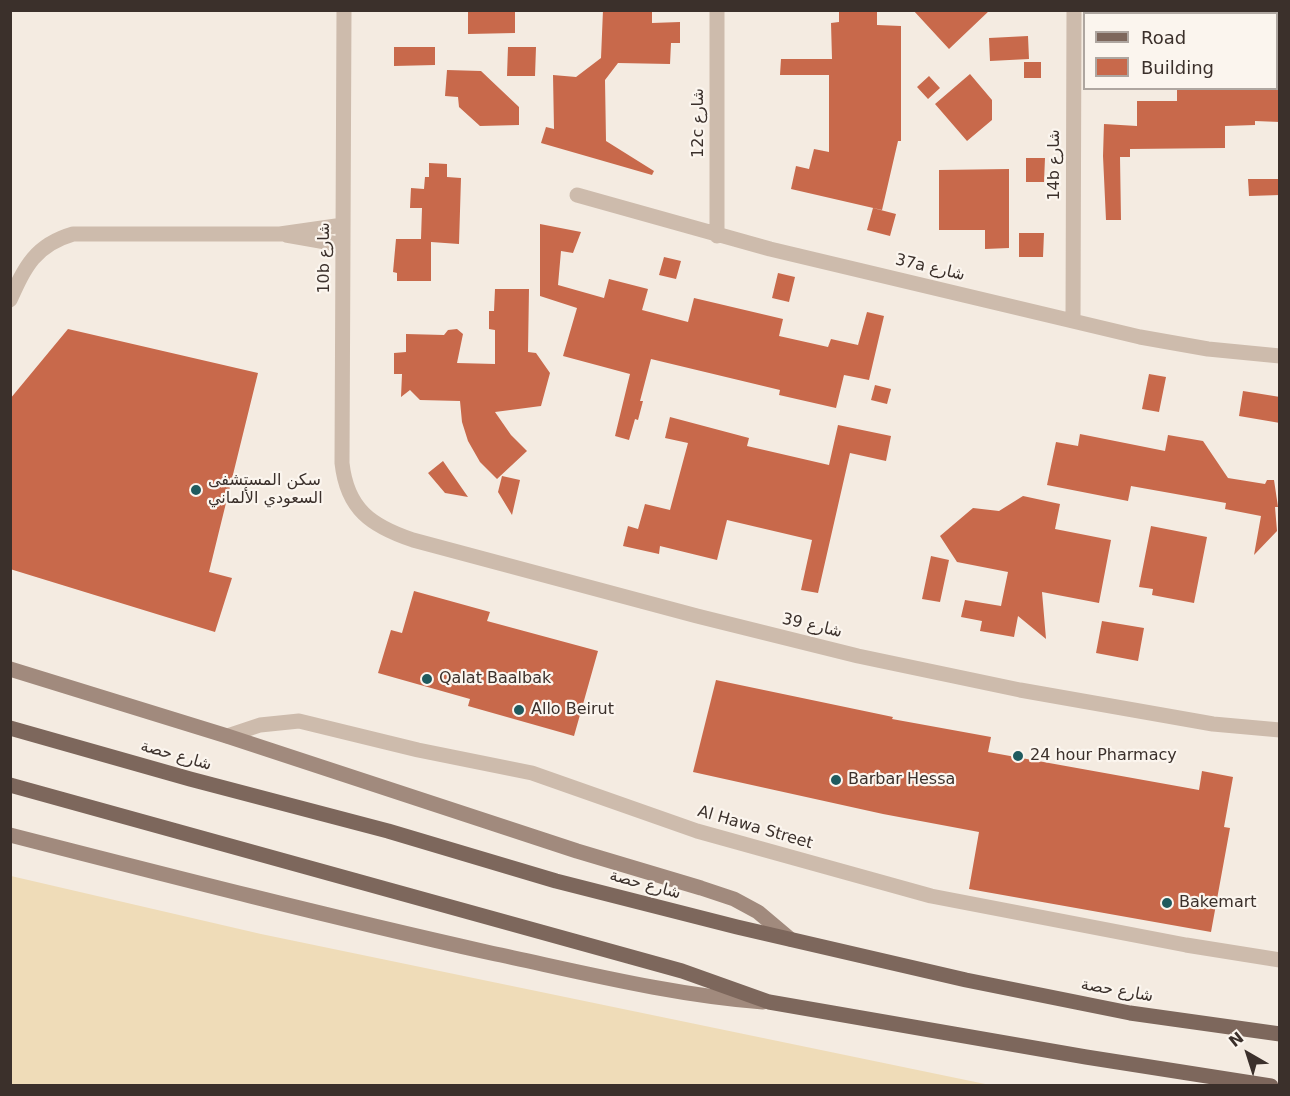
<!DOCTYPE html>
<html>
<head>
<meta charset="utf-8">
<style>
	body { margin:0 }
	#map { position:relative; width:1290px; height:1096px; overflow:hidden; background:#f4ebe1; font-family:"DejaVu Sans",sans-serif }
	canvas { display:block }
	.frame { position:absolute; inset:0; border:12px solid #3b302b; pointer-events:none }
	.legend { position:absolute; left:1083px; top:12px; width:195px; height:78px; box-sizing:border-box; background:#fbf5ee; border:2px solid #aea6a0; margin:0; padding:8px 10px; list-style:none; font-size:18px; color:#3b302b }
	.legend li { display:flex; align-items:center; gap:12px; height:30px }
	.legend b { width:30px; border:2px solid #aea6a0 }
	.north { position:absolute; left:1218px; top:1024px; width:60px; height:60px; -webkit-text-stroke:4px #fbf5ee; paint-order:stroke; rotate:321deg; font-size:16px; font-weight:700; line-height:24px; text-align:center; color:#3b302b }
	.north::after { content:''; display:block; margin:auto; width:21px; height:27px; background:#3b302b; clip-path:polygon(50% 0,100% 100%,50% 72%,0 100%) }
</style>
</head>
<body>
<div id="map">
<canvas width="1290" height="1096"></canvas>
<div class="frame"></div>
<ul class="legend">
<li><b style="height:8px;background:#7d675c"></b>Road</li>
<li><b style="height:16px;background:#c8694b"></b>Building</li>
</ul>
<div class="north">N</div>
</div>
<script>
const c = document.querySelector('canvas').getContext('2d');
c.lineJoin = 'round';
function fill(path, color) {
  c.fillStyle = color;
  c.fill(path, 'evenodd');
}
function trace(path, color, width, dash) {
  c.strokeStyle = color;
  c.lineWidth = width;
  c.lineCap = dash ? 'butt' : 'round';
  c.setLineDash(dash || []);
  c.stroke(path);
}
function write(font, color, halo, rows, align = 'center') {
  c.font = font + ' "DejaVu Sans","Noto Naskh Arabic",sans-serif';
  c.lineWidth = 4.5;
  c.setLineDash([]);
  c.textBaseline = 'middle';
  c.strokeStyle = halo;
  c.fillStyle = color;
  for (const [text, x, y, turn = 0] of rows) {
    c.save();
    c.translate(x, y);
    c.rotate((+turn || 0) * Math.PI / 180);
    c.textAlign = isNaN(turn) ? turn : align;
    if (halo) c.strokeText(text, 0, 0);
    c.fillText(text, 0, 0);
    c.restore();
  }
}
fill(new Path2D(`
	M 11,876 L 261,934 L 990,1085 L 11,1085 Z`), '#efdcb8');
fill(new Path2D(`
	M 468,10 L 515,10 L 515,33 L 468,34 Z
	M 603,10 L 652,10 L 652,23 L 680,22 L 680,43 L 671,43 L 670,64 L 618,63 L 605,80 L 606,141 L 654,171 L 652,175 L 541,143 L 546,127 L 554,129 L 553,75 L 576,77 L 601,58 Z
	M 839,10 L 877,10 L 877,25 L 901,26 L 901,141 L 898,141 L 882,210 L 791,189 L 796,166 L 809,169 L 814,149 L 829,152 L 829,75 L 780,75 L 781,59 L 832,59 L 831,23 L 839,22 Z
	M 913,10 L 990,10 L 949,49 Z
	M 1028,36 L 1029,59 L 990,61 L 989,38 Z
	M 394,47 L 435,47 L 435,65 L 394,66 Z
	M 508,47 L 536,47 L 535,76 L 507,76 Z
	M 1024,62 L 1041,62 L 1041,78 L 1024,78 Z
	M 447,70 L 481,71 L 519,107 L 519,125 L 480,126 L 459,107 L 458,97 L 445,96 Z
	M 970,74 L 992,100 L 992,120 L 967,141 L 935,104 Z
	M 929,76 L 940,88 L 928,99 L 917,87 Z
	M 1177,88 L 1280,88 L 1280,122 L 1255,121 L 1255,125 L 1225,126 L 1225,148 L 1130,149 L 1130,157 L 1120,157 L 1121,220 L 1106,220 L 1103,156 L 1104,124 L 1137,126 L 1137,101 L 1177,101 Z
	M 1026,158 L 1045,158 L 1044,182 L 1026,182 Z
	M 429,163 L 447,164 L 447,177 L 461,178 L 459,244 L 431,242 L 431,281 L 397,281 L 397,273 L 393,272 L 396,239 L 421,239 L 422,208 L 410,208 L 411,188 L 424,189 L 425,177 L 429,177 Z
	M 1009,169 L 1009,248 L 985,249 L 985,230 L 939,230 L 939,170 Z
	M 1248,179 L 1280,179 L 1280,195 L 1249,196 Z
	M 873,208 L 896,214 L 890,236 L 867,230 Z
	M 540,224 L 581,232 L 573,253 L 561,251 L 558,285 L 604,298 L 609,279 L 648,289 L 642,310 L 688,322 L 694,298 L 783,319 L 779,336 L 828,347 L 831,339 L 858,345 L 867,312 L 884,316 L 869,380 L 844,375 L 836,408 L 779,395 L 780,390 L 651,359 L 640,401 L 643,401 L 638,420 L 635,419 L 629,440 L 615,436 L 630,374 L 563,356 L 577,308 L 540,296 Z
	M 1019,233 L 1044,233 L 1043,257 L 1019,257 Z
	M 664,257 L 681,261 L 676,279 L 659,275 Z
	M 778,273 L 795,277 L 789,302 L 772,298 Z
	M 495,289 L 529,289 L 528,352 L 536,353 L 550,373 L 541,406 L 495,412 L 511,435 L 527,451 L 497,479 L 480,462 L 468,441 L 462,422 L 460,401 L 420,400 L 410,390 L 401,397 L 402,374 L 394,374 L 394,353 L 406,352 L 406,334 L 444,335 L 448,330 L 457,329 L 463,334 L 457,363 L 495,364 L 495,330 L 489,329 L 489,311 L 494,311 Z
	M 68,329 L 258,373 L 209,572 L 232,578 L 215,632 L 10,569 L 10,399 Z
	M 1149,374 L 1166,377 L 1159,412 L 1142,409 Z
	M 875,385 L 891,389 L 887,404 L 871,400 Z
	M 1243,391 L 1280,397 L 1280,423 L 1239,416 Z
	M 670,417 L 749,438 L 747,446 L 829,465 L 838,425 L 891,436 L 886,461 L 850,453 L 818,593 L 801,590 L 812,540 L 727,520 L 717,560 L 660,546 L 659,554 L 623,546 L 628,526 L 638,529 L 645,504 L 670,510 L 688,443 L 665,438 Z
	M 1080,434 L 1165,451 L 1168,435 L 1203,441 L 1228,478 L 1265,484 L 1267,480 L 1274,480 L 1278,507 L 1275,507 L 1277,531 L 1254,555 L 1261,516 L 1225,509 L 1226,503 L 1131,486 L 1128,501 L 1047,485 L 1056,442 L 1078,446 Z
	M 443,461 L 468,497 L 445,493 L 428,473 Z
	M 502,476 L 520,480 L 512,515 L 498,492 Z
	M 1023,496 L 1060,504 L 1055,529 L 1111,540 L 1099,603 L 1042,592 L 1046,639 L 1018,616 L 1014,637 L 980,631 L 982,621 L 961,617 L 965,600 L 1001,606 L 1008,572 L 957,562 L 940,536 L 973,508 L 999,511 Z
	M 1151,526 L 1207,537 L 1194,603 L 1152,595 L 1153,589 L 1139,587 Z
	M 931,556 L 949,560 L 940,602 L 922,599 Z
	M 414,591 L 490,612 L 487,621 L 598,651 L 574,736 L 468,706 L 470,699 L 378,673 L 391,630 L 402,633 Z
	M 1102,621 L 1144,628 L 1138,661 L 1096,653 Z
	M 716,680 L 893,717 L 892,719 L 991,737 L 988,752 L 1199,790 L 1202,771 L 1233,777 L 1224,827 L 1230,828 L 1211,932 L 969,889 L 979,832 L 883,814 L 693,772 Z`), '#c8694b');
trace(new Path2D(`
	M 344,10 L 342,463 C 347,509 371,526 413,540 L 697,616 L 858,656 L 1020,690 L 1213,724 L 1280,730
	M 717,10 L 717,236
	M 577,195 L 770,249 L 1140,337 L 1208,349 L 1280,356
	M 286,235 L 343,245
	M 10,300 C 25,267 35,245 73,234 L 280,234 L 343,225
	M 1073,320 L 1074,10
	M 227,736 L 260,725 L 299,721 L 418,750 L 532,773 L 697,831 L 931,896 L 1186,945 L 1280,960`), '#cdbbac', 15);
trace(new Path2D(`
	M 10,669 L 227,736 L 577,851 L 701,888 L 734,899 L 758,912 L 790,939
	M 10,835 C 170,876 330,917 491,953 C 581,972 671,995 763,1002`), '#a18a7d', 15);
trace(new Path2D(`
	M 10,728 L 190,779 L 388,831 L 556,881 L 737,927 L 966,980 L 1130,1013 L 1280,1034
	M 10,785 L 682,971 L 769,1002 L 1086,1057 L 1271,1086`), '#7d675c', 15);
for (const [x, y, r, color] of [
	[196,490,6,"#1f5a5e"],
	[427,679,6,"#1f5a5e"],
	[519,710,6,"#1f5a5e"],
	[1018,756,6,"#1f5a5e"],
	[836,780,6,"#1f5a5e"],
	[1167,903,6,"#1f5a5e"]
]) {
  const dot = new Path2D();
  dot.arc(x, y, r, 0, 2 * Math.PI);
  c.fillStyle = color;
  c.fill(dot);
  trace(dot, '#fbf5ee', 2);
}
write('16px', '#3b302b', '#fbf5ee', [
	["12c شارع",699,123,-90],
	["14b شارع",1055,165,-90],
	["10b شارع",325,258,-90],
	["37a شارع",930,268,13],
	["شارع 39",812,626,13],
	["شارع حصة",176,756,16],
	["Al Hawa Street",755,828,16],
	["شارع حصة",645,885,15],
	["شارع حصة",1117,991,10]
]);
write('16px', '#3b302b', '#fbf5ee', [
	["سكن المستشفى",208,481],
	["السعودي الألماني",208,499],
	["Qalat Baalbak",439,679],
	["Allo Beirut",531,710],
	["24 hour Pharmacy",1030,756],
	["Barbar Hessa",848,780],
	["Bakemart",1179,903]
], 'left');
</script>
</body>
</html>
